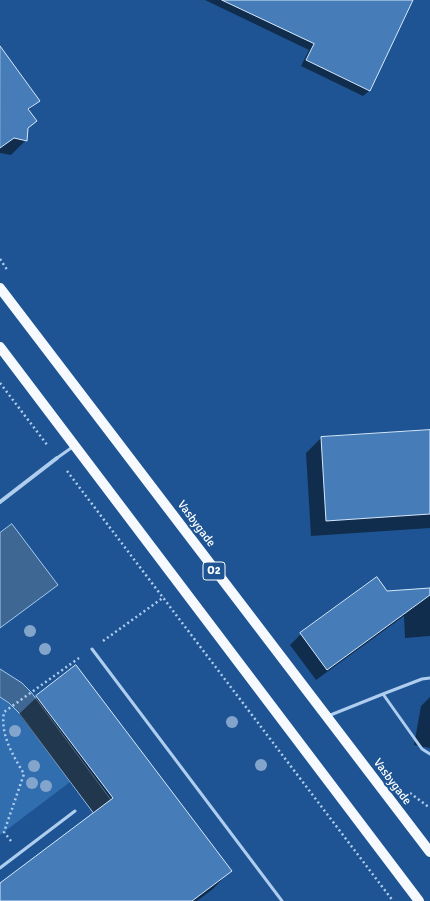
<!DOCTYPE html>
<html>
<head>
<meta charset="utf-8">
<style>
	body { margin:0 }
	canvas { display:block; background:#1e5493 }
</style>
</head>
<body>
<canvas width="430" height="901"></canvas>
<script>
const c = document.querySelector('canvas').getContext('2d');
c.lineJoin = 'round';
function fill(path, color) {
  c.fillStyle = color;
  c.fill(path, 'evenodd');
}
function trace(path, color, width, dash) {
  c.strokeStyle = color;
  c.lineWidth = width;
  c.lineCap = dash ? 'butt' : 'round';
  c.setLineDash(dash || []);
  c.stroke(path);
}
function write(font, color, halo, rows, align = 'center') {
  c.font = font + ' Signika,sans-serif';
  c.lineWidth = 4;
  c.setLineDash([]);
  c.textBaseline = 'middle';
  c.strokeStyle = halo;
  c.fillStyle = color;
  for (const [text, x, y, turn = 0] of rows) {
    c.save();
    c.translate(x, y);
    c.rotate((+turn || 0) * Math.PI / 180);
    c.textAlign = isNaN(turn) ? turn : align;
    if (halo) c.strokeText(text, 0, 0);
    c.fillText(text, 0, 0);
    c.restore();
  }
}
fill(new Path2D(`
	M 0,697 C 26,714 51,756 70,782 L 0,835 Z`), '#316eb0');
const water = new Path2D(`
	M 12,524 L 58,585 L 0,628 L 0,533 Z
	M 0,669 L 22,683 L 31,692 L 186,901 L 159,901 L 19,713 L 9,703 L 0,697 Z`);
fill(water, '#3f6793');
trace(water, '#a2c9f0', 1);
fill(new Path2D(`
	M 205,0 L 412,0 L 369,91 L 363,96 L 301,66 L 309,50 Z
	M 0,53 L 39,101 L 28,111 L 35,121 L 26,130 L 26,140 L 11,155 L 0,153 Z
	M 430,431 L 430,528 L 311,536 L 306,453 L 321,438 Z
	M 377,578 L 387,592 L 430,589 L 430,636 L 405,638 L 404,616 L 316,680 L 290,645 L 301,634 Z
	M 76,667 L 230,871 L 213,889 L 197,901 L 0,901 L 0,884 L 94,813 L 19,714 L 37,697 Z
	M 430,697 L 430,748 L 414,745 L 421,706 Z`), '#0007');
const building = new Path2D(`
	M 222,0 L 413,0 L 370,91 L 306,60 L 314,44 Z
	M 0,46 L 40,101 L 28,109 L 37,121 L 28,128 L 27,141 L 14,138 L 0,148 Z
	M 430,430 L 430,514 L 326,521 L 321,437 Z
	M 377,577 L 387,591 L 430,588 L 430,595 L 327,670 L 300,633 Z
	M 76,665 L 232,871 L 192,901 L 0,901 L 0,883 L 113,798 L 36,696 Z`);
fill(building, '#467db9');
trace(building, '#d5e7fa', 1);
trace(new Path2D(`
	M 0,259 L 8,271
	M 0,383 L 48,446
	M 67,471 L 393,901
	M 103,641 L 164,597
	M 410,793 L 430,808
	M 11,841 L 4,832 L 24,774 C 13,755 0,735 4,712 L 79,658`), '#afcdee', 2.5, [2, 3]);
trace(new Path2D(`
	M 57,458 L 74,446
	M 92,649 L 282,901
	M 383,694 L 422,679 L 430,678
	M 328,716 L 383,694 L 422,749 L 430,754
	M 0,868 L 75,811`), '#afcdee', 3);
trace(new Path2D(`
	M 0,502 L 57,458`), '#afcdee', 4);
trace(new Path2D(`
	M 0,288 L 430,852
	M 0,347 L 419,901`), '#f6faff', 10);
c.fillStyle = '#83a5cc';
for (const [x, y] of [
	[30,631],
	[45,649],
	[232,722],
	[15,731],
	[261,765],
	[34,766],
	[32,783],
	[46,786]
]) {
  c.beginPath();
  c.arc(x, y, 6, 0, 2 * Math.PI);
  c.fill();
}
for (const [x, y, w] of [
	[214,571,22]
]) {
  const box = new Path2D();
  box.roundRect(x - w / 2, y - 9, w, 18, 3);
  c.fillStyle = '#1e5493';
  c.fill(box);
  trace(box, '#fff', 1);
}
write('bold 11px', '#fff', null, [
	["O2",214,571]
]);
write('12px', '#fff', '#1e5493', [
	["Vasbygade",196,524,53],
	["Vasbygade",392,782,53]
]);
</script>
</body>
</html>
